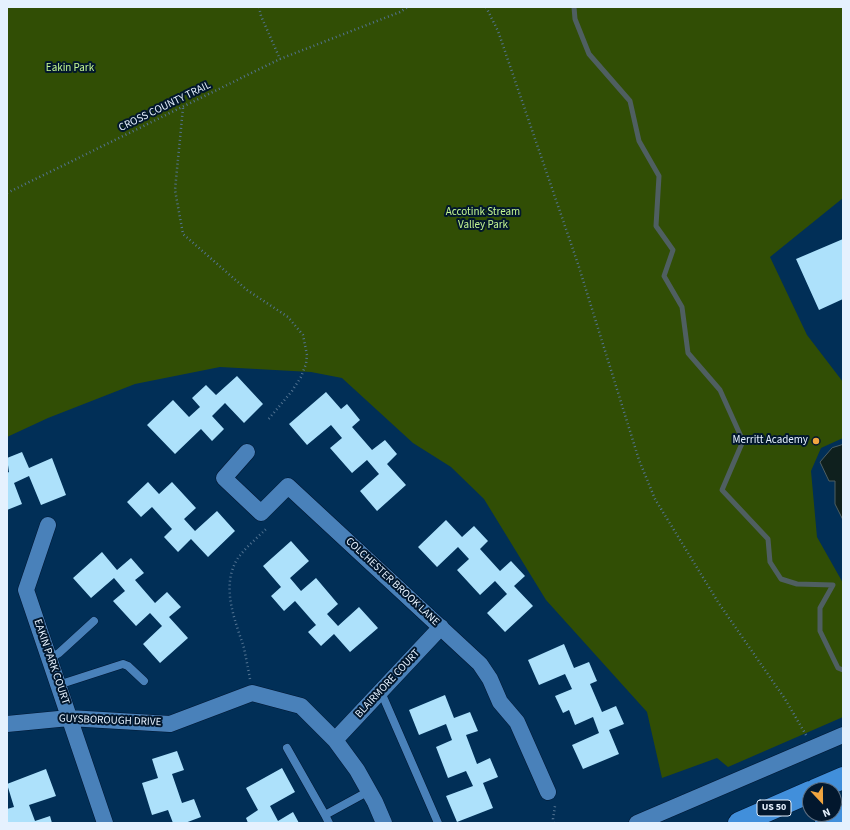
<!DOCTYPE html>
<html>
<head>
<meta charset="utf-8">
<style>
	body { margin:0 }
	#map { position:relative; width:850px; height:830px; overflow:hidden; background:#012f57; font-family:"Source Sans 3",sans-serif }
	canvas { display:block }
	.frame { position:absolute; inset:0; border:8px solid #e5f1fe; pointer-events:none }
	.north { position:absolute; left:802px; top:782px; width:40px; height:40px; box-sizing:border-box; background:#02172d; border:1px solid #5d6e81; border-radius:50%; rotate:158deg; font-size:11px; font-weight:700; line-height:16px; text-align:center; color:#e5f1fe }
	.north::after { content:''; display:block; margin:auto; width:14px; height:18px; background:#f1a540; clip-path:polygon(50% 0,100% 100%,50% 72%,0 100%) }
</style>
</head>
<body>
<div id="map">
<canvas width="850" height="830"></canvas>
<div class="frame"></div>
<div class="north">N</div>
</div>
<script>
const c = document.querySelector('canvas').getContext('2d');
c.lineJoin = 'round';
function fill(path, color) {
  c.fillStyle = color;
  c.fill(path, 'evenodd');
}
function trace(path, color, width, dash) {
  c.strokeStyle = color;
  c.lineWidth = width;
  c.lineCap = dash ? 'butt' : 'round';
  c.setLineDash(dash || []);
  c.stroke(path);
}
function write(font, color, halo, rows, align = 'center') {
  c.font = font + ' "Source Sans 3",sans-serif';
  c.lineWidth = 4;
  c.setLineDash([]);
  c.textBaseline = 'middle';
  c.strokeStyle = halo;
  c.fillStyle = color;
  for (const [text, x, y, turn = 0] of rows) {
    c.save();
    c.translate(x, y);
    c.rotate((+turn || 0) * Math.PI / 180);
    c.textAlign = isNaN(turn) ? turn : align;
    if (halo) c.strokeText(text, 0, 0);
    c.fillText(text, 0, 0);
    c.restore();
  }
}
fill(new Path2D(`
	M 7,7 L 843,7 L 843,198 L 770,257 L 807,335 L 843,382 L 843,438 L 821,448 L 811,471 L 817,537 L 843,583 L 843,717 L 728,767 L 717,758 L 662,778 L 647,712 L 546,600 L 484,499 L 451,467 L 413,443 L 342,378 L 311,372 L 220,367 L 135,384 L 48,418 L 7,437 Z`), '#314e05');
const water = new Path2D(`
	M 842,445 L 843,446 L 843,520 L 835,504 L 835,481 L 829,481 L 820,462 L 832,448 Z`);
fill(water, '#0f201e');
trace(water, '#4f5f61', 1);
trace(new Path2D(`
	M 574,7 L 575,19 L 589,54 L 630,101 L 639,141 L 659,176 L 656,226 L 673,250 L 664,276 L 682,307 L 688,353 L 720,390 L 743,441 L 722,490 L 768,539 L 770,562 L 781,579 L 797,584 L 833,585 L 820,608 L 820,631 L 838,668 L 843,670`), '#4f5f61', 5);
fill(new Path2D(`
	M 843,239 L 843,299 L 819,310 L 796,259 Z
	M 237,376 L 263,404 L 244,423 L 225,403 L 212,416 L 224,429 L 212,441 L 201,429 L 175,454 L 147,425 L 173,400 L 189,417 L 200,407 L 192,398 L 206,385 L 216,395 Z
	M 326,392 L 341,409 L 347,404 L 360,420 L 352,427 L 372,450 L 385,440 L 397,454 L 387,464 L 406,485 L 377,511 L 360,491 L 379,474 L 367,460 L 352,473 L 330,448 L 342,438 L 331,425 L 307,445 L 289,424 Z
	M 22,452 L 29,468 L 52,458 L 66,495 L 41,505 L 29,476 L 14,483 L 22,504 L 7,510 L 7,473 L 9,472 L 7,458 Z
	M 148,482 L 159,494 L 172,482 L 196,508 L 184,519 L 195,531 L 217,511 L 235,531 L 208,557 L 191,539 L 178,552 L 164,537 L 172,529 L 152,507 L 141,517 L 127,502 Z
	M 446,520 L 462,537 L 474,526 L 488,541 L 480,549 L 500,571 L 511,561 L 525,576 L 514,586 L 533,606 L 505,632 L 487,613 L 507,594 L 495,581 L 480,595 L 457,570 L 469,559 L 458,547 L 437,567 L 418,547 Z
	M 291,541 L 309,561 L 290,578 L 301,591 L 316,578 L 338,604 L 327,614 L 338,626 L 359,607 L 378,628 L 350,652 L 334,634 L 321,646 L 308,632 L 316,625 L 295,601 L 284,611 L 271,596 L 281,587 L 263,566 Z
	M 102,552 L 117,570 L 131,558 L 144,573 L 135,580 L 155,603 L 167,592 L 181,607 L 169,617 L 188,638 L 160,663 L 143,644 L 162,626 L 150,613 L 136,626 L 113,601 L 125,591 L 114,578 L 91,598 L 73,578 Z
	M 564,644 L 574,668 L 589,662 L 597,681 L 590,684 L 602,712 L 616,706 L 624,724 L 609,730 L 619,754 L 583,769 L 572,745 L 599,733 L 593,717 L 575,725 L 569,710 L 563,713 L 555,696 L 572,689 L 565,674 L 539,685 L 528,660 Z
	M 445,695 L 454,718 L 470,712 L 478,731 L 466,735 L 477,764 L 490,758 L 498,777 L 483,783 L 493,808 L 457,822 L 446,796 L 473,786 L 466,771 L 448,778 L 436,747 L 452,740 L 446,724 L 419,735 L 409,710 Z
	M 177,751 L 184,770 L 172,774 L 182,803 L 194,799 L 201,817 L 185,823 L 173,823 L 168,810 L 152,815 L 142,783 L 158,778 L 152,759 Z
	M 282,768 L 295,792 L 270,806 L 278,821 L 293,812 L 299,823 L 248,823 L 246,818 L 258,810 L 246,788 Z
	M 46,769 L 56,796 L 29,805 L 35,821 L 50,816 L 52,823 L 7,823 L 7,809 L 14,807 L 7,784 Z`), '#ade1fb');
const lane = new Path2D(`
	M 49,659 L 59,653 L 94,621
	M 58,685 L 123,664 L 128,666 L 144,681
	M 381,692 L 438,823
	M 287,748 L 325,815 L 369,791
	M 325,815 L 329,823`);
const street = new Path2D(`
	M 247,452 L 224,478 L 261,513 L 288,486 L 480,664 L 490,679 L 500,702 L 517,722 L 548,792
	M 48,525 L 26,590 L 105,823
	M 7,724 L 69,718 L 170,724 L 252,693 L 301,706 L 335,740 L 357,770 L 375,802 L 384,823
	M 335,740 L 441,627
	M 637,823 L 843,735`);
const primary = new Path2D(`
	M 815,790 L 843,778
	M 739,823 L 810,792
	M 826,823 L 843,816`);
trace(lane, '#001732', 9);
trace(street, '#001732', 17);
trace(primary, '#001732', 23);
trace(new Path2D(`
	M 259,7 L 261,16 L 280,59
	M 486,7 L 498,31 L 578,264 L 639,460 L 655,499 L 718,602 L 785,699 L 806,735
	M 183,108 L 175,190 L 183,234 L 247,290 L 288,317 L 303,335 L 307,355 L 306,364 L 301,377 L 292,391 L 267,421
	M 7,193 L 280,59 L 400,12 L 408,7
	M 250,679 C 248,668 246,658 244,648 C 235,620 220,586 238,558 C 246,547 257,538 266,529
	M 554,823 L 553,819 L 555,806`), '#537493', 2.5, [1, 3]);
trace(lane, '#4981ba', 8);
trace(street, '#4981ba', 16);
trace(primary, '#418fdb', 22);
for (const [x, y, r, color] of [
	[816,441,4,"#f1a540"]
]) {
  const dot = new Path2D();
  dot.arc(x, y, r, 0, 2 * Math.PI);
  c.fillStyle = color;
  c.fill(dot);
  trace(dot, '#02172d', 1.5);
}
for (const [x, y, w] of [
	[774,808,34]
]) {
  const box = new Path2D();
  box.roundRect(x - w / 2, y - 8, w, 16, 3);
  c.fillStyle = '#02172d';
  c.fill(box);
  trace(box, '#e5f1fe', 1);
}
write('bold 10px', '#e5f1fe', null, [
	["US 50",774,808]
]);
write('11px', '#c5f792', '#02172d', [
	["Eakin Park",70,69],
	["Accotink Stream",483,213],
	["Valley Park",483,226]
]);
write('11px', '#e5f1fe', '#02172d', [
	["CROSS COUNTY TRAIL",165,107,-26],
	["COLCHESTER BROOK LANE",392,582,43],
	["EAKIN PARK COURT",51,662,71],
	["BLAIRMORE COURT",388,684,-47],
	["GUYSBOROUGH DRIVE",110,721,2]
]);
write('11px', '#e5f1fe', '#02172d', [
	["Merritt Academy",808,441]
], 'right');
</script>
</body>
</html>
